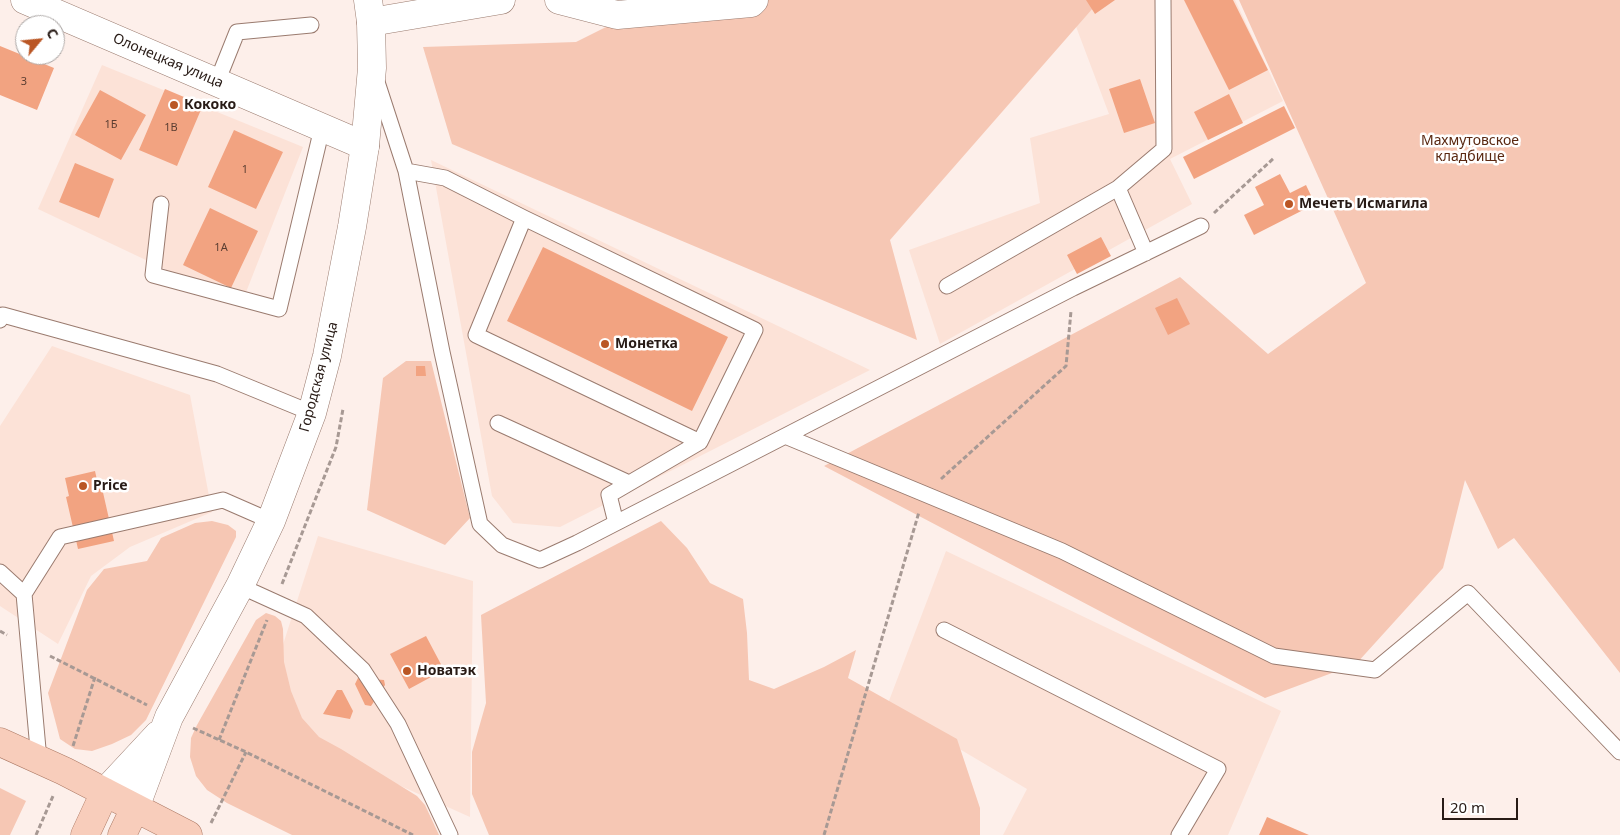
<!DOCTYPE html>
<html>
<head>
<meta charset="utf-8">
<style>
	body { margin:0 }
	#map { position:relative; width:1620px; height:835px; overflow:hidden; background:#fdefea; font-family:"Noto Sans",sans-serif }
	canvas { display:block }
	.north { position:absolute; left:15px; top:15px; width:50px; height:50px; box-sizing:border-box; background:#fff; border:1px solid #a9a4a2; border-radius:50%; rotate:62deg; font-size:14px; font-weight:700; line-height:20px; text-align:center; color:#281b16 }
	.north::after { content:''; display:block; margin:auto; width:18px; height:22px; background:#ba5624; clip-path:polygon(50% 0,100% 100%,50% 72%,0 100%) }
	.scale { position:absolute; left:1442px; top:798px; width:76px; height:22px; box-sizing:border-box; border:2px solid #281b16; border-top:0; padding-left:6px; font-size:15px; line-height:18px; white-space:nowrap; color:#281b16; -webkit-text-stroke:4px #fff; paint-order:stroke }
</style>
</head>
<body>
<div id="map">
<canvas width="1620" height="835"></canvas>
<div class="north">С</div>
<div class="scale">20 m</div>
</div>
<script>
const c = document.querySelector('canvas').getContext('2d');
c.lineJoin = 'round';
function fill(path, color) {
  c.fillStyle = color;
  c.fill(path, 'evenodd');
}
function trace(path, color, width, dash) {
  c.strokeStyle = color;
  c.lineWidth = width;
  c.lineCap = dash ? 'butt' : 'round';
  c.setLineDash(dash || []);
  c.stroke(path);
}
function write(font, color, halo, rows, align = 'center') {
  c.font = font + ' "Noto Sans",sans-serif';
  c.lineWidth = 5;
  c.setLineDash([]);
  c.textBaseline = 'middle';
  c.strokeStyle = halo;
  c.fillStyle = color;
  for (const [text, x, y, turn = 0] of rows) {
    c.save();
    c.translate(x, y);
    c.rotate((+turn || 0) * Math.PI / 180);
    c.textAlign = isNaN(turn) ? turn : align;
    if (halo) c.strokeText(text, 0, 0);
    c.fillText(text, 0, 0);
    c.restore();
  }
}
fill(new Path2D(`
	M 1066,0 L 1235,0 L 1283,101 L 1170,159 L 1192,204 L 940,344 L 909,250 L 1040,203 L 1030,138 L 1109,114 Z
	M 102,65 L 303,147 L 241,305 L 38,209 Z
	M 431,160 L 870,370 L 560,527 L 513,523 L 492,496 Z
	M 52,346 L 190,395 L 212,512 L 130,547 L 91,576 L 58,644 L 0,606 L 0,426 Z
	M 318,536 L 473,581 L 470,817 L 258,722 Z
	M 946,551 L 1281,711 L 1228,835 L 1003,835 L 1027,789 L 887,706 Z`), '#fce2d7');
fill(new Path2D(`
	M 660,0 L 1100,0 L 890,240 L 917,340 L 452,144 L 423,47 L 576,42 Z
	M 1239,0 L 1620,0 L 1620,673 L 1514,538 L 1498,549 L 1465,480 L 1443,568 L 1356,664 L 1265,698 L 824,466 L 1180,277 L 1268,354 L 1366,283 Z
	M 406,361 L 431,361 L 470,518 L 445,545 L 367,510 L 383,378 Z
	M 212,521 L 228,525 L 236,531 L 236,537 L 146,720 L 131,735 L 112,744 L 92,751 L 75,749 L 60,739 L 48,693 L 87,590 L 104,569 L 147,561 L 161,538 L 195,523 Z
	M 661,521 L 687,548 L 710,583 L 743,599 L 747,633 L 749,680 L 774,689 L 824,667 L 856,650 L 848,678 L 957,739 L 980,808 L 980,835 L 489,835 L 472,794 L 472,752 L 486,703 L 481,615 Z
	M 266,613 L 275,616 L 281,621 L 283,629 L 284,662 L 291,691 L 302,718 L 319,737 L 341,749 L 417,796 L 425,805 L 439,835 L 292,835 L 227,803 L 207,790 L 196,776 L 190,757 L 191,738 L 197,725 L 256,620 Z
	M 0,788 L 26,801 L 10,835 L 0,835 Z`), '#f6c7b4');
fill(new Path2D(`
	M 1086,0 L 1115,0 L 1095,14 Z
	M 1184,0 L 1233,0 L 1268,70 L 1229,90 Z
	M 0,46 L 54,68 L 37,110 L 0,95 Z
	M 1140,79 L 1155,123 L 1124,133 L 1109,89 Z
	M 165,89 L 203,105 L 177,166 L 139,150 Z
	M 100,90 L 146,115 L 121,160 L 75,135 Z
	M 1229,94 L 1243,123 L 1208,140 L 1194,112 Z
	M 1284,106 L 1295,128 L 1194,179 L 1183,157 Z
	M 234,130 L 283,152 L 256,209 L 208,187 Z
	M 75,163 L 114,179 L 99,218 L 59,202 Z
	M 1280,174 L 1290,193 L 1306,185 L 1315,204 L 1254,235 L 1244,215 L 1264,205 L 1255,187 Z
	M 210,208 L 258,231 L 231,288 L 183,265 Z
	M 1101,237 L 1111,256 L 1077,274 L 1067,255 Z
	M 543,247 L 728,337 L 692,411 L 507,321 Z
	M 1177,298 L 1190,324 L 1168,335 L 1155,308 Z
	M 416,366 L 425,366 L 426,376 L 416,376 Z
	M 95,471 L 99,489 L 102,488 L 114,541 L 78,549 L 66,497 L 69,496 L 65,478 Z
	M 426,636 L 444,670 L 409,689 L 390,654 Z
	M 358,678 L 384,680 L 385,685 L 371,706 L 365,705 L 355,684 Z
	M 337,690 L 342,690 L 353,711 L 350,719 L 323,714 Z
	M 1267,817 L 1309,835 L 1259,835 Z`), '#f2a381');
const service = new Path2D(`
	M 217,82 L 237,32 L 311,25
	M 377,82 L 406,171 L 442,352 L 480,524 L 502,545 L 540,560 L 577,543 L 1073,288 L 1201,226
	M 406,171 L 445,178 L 524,218 L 755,330 L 700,442 L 609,495 L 616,523
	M 1118,188 L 1146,253
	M 161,204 L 153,275 L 279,309 L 322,128
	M 524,218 L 476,335 L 700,442
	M 947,286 L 1118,188 L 1164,149 L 1163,0
	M 0,320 L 3,315 L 217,374 L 312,413
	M 498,423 L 629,483
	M 785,436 L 1062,551 L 1274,656 L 1375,670 L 1468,593 L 1620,752
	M 0,572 L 24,594
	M 240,586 L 306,616 L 363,670 L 398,724 L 450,835
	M 944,630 L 1218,769 L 1179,835
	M 39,760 L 24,594 L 60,537 L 223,500 L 271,521`);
const minor = new Path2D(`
	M 25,0 L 365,146
	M 559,0 L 617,15 L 751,3 L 754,0
	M 371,22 L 501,0`);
const tertiary = new Path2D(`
	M 105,792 L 158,735
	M 135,808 L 169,717 L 240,586 L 271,521 L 312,413 L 327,356 L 352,227 L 365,146 L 372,68 L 371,22 L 368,0`);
const primary = new Path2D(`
	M 0,742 L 64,771 L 188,835
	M 85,835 L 105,792
	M 122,835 L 135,808`);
trace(service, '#9a7b6f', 17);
trace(minor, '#9a7b6f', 29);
trace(tertiary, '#9a7b6f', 29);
trace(primary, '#ac7964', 29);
trace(new Path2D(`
	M 1214,213 L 1274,158
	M 941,479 L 1066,366 L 1071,311
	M 282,584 L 336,447 L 343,409
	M 0,631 L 7,635
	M 50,656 L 147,705
	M 193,728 L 246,752 L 413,835
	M 219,740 L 267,620
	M 73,746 L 95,677
	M 211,823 L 246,752
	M 36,835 L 53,796
	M 824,835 L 919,512`), '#a79994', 3, [5, 2.5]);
trace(service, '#fff', 15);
trace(minor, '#fff', 28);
trace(tertiary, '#fff', 28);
trace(primary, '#f8cdbb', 28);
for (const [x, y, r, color] of [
	[174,105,5,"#ba5624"],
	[1289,204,5,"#ba5624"],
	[605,344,5,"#ba5624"],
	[83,486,5,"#ba5624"],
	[407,671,5,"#ba5624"]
]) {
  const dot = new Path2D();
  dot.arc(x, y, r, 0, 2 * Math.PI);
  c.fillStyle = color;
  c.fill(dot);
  trace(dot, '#fff', 2);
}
write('11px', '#5a3d31', null, [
	["3",24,82],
	["1Б",111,125],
	["1В",171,128],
	["1",245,170],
	["1А",221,248]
]);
write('14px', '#281b16', '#fff', [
	["Олонецкая улица",168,61,23],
	["Городская улица",319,377,-75]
]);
write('bold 14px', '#281b16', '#fff', [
	["Кококо",184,105],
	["Мечеть Исмагила",1299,204],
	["Монетка",615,344],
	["Price",93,486],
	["Новатэк",417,671]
], 'left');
write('14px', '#5a2811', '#fff', [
	["Махмутовское",1470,141],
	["кладбище",1470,157]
]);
</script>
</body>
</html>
